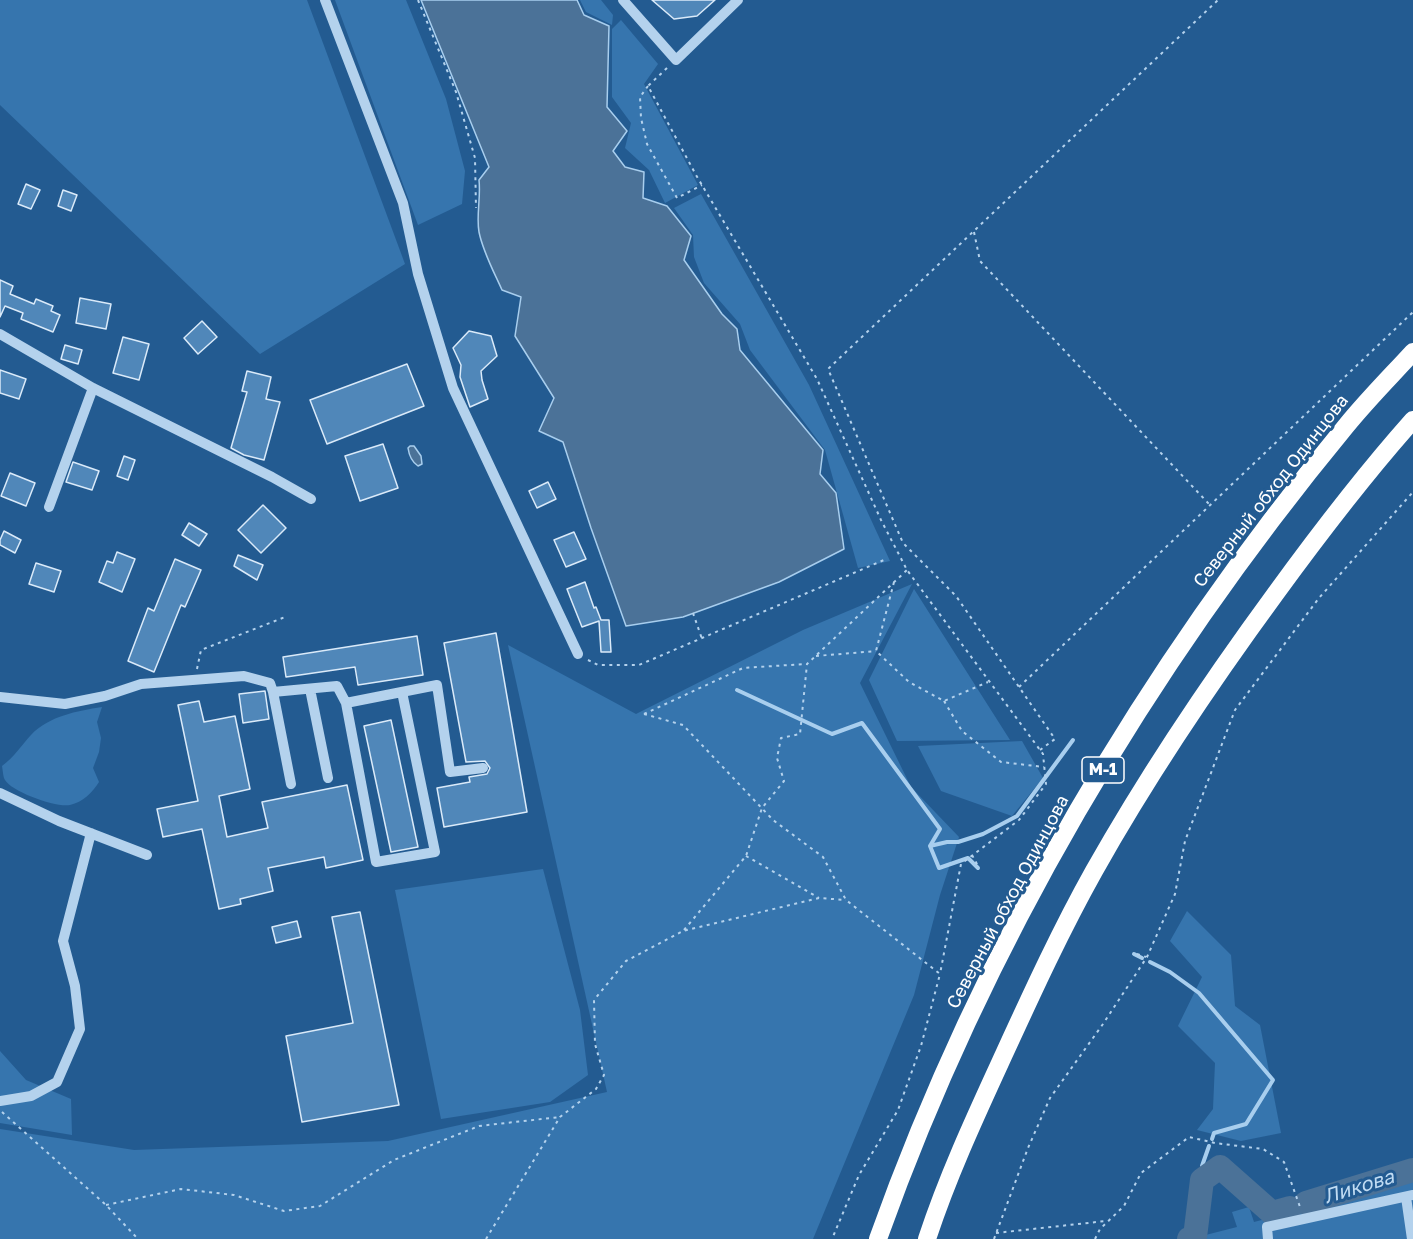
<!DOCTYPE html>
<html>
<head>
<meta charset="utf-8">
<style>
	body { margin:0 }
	canvas { display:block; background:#235b91 }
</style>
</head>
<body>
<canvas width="1413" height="1239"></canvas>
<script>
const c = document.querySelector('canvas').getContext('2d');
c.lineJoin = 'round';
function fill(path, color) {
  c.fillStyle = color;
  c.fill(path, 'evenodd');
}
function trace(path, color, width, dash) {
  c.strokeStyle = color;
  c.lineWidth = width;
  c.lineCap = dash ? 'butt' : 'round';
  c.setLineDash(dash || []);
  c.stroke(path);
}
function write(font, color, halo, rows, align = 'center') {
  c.font = font + ' "Golos Text",sans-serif';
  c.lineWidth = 6;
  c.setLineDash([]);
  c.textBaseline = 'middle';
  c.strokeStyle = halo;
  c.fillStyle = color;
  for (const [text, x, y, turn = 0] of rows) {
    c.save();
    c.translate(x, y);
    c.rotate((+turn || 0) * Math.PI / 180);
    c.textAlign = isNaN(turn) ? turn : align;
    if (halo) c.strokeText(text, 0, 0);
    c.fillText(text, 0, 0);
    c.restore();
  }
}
fill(new Path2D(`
	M 0,0 L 307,0 L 405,264 L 260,354 L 0,105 Z
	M 335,0 L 406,0 L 446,99 L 465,171 L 462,204 L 418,225 Z
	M 580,0 L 601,0 L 613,15 L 612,25 L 586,12 Z
	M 621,20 L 658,64 L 644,84 L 698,185 L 665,203 L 649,170 L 625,148 L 631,123 L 612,97 L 612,29 Z
	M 701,194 L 809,385 L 890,561 L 858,568 L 825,450 L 750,350 L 740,324 L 704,283 L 694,257 L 693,235 L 674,208 Z
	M 912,584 L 860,683 L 911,787 L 959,837 L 940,895 L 914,995 L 813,1239 L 0,1239 L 0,1129 L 134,1150 L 388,1141 L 607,1092 L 508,645 L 636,714 L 803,630 Z
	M 914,589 L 1010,740 L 897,741 L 869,680 Z
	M 102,707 L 97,722 L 101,738 L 99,752 L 93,768 L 99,782 C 92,793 83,802 70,805 C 57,808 12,792 5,780 C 3,777 3,771 2,766 C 14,757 21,746 31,735 C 49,716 77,711 102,707 Z
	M 1022,741 L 1043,778 L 1012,816 L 941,791 L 918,746 Z
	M 543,869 L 580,1010 L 588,1075 L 550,1102 L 441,1119 L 395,890 Z
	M 1187,911 L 1231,955 L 1235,1006 L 1260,1025 L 1281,1133 L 1241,1141 L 1197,1130 L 1213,1109 L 1215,1063 L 1178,1026 L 1202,977 L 1170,941 Z
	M 0,1051 L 26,1080 L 71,1099 L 72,1135 L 0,1123 Z
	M 1413,1181 L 1413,1239 L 1190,1239 L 1237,1227 L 1232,1212 L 1249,1207 L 1254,1222 Z`), '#3675ae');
const water = new Path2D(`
	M 421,0 L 577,0 L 584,15 L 609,26 L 607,107 L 627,131 L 613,151 L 625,167 L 644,172 L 643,198 L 667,206 L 691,236 L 684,260 L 722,314 L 737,329 L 740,350 L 823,450 L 820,474 L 836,493 L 844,549 L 779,582 L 683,617 L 626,626 L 591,528 L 563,442 L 539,431 L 554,398 L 515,336 L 521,297 L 502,290 C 494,272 483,252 479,232 C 476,216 481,198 479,180 L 489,167 Z
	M 410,446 L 414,446 L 421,456 L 422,464 L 418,466 C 412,462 409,455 408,448 Z`);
fill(water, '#4b7298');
trace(water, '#a8ceee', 1.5);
trace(new Path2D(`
	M 737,690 L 832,734 L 862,723 L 940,829 L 930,846 L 939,868 L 968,858 L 978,868
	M 930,846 L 947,842 L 958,842 L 983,834 L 1017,816 L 1073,740
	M 1134,954 L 1142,958
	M 1150,962 L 1170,972 L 1199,993 L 1273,1080 L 1246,1124 L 1214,1133 L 1212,1139
	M 1209,1146 L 1202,1166 L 1210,1174`), '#a8ceee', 4);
trace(new Path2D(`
	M 1306,1203 L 1413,1170
	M 1189,1239 L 1195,1237 L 1202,1180 L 1220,1167 L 1272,1213 L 1290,1208`), '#4b7298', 24);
const building = new Path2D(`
	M 652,0 L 715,0 L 697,16 L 674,19 Z
	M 26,184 L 40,190 L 31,209 L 18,204 Z
	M 63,190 L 77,195 L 71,211 L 58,206 Z
	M 0,280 L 13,286 L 10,294 L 34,304 L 36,299 L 53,306 L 51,311 L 60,315 L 53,332 L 21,319 L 23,313 L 5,306 L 0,317 Z
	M 80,298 L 111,304 L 106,329 L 76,323 Z
	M 202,321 L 217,337 L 198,354 L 184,338 Z
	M 469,331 L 491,336 L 497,356 L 481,371 L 482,380 L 488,399 L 470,407 L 460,377 L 461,365 L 453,348 Z
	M 123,337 L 149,344 L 139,380 L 113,373 Z
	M 65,345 L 82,350 L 78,364 L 61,359 Z
	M 407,364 L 424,406 L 327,444 L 310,400 Z
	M 0,370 L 26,379 L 19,399 L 0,393 Z
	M 247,371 L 271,377 L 266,399 L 280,402 L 264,460 L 244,455 L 231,448 L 247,392 L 242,391 Z
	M 383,444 L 398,488 L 360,501 L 345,456 Z
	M 124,456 L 135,460 L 128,480 L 117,476 Z
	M 73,462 L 99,471 L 92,490 L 66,482 Z
	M 10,473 L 35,483 L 26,506 L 1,496 Z
	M 548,482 L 556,499 L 537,508 L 529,491 Z
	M 263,505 L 286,528 L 261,553 L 238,530 Z
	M 189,523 L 207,534 L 199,546 L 182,535 Z
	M 4,531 L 21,540 L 15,553 L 0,545 L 0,540 Z
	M 574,532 L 586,559 L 566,567 L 554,540 Z
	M 117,552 L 135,559 L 122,592 L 99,582 L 107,561 L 113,563 Z
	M 238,555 L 263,565 L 257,580 L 234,566 Z
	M 175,559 L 201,570 L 185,607 L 181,605 L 154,672 L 128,661 L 148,608 L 154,611 Z
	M 36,563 L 61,571 L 54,592 L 29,584 Z
	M 585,582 L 594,608 L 596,607 L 601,620 L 609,620 L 611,652 L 601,652 L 599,621 L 582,627 L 572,602 L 567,589 Z
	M 496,633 L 527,812 L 444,827 L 437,788 L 470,782 L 469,777 L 487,774 L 490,768 L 485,761 L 466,762 L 444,643 Z
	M 417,636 L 423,675 L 358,685 L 355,667 L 286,677 L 283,657 Z
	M 265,691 L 269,719 L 243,723 L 239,694 Z
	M 199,701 L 204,722 L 235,716 L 250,789 L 219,796 L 227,837 L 268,828 L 262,802 L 347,785 L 363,860 L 326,868 L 324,857 L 268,868 L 273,891 L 240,899 L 241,904 L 219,909 L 202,829 L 163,837 L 157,809 L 198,801 L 178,705 Z
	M 391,720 L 418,847 L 391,852 L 364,726 Z
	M 360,912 L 399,1105 L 302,1122 L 286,1036 L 353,1023 L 332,917 Z
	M 297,921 L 301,937 L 276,943 L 272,927 Z`);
fill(building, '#5087b9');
trace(building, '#daeaf9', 1.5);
trace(new Path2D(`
	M 418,0 L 456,92 L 475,158 L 476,208
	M 667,68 L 648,86 L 696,175 L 817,379 L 881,520 L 907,570 L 1043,754 L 1046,784 L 1019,820 L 961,864 L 940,974
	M 648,86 L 640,97 L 641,118 L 647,144 L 677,198 L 702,185
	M 974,232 L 980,261 L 1209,504
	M 894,582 L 876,651 L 909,682 L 944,701 L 988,682
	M 693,613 L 702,639
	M 816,656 L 876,651
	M 588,660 L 598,665 L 639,665 L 884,560
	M 197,669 L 201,650 L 285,617
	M 1019,687 L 1413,312
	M 944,701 L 962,731 L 1001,762 L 1044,767
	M 644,714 L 683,725 L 773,820 L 823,857 L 846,900 L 940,974 L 921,1046 L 898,1110 L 859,1175 L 832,1239
	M 644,714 L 743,668 L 805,664
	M 1040,750 L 1055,739 L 956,596 L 903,543 L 828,369 L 1218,0
	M 972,855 L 978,866
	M 746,856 L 819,898
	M 684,930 L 746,856 L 762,808 L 784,781 L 777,758 L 781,738 L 800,734 L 807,664 L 907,570
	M 1137,954 L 1146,957
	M 2,1112 L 106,1205 L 138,1239
	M 106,1205 L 181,1189 L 234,1195 L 284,1211 L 320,1206 L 394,1160 L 479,1126 L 560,1117
	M 996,1233 L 1106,1221
	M 486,1239 L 560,1117 L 596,1089 L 604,1075 L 595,1044 L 594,1000 L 626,961 L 683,931 L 819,898 L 846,900
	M 994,1239 L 1028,1148 L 1050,1098 L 1103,1024 L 1147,957 L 1175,894 L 1185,841 L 1235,710 L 1319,598 L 1413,492
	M 1095,1239 L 1100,1229 L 1124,1206 L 1141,1173 L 1189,1137 L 1215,1143 L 1263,1149 L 1284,1162 L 1300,1207`), '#b4d2ed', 2, [3, 4.5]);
trace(new Path2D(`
	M 325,0 L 403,203 L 418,274 L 453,388 L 578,654
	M 623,0 L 676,60 L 738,0
	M 0,334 L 93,388 L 272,477 L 311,499
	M 49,507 L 93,388
	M 310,689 L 328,778
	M 273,692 L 291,784
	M 0,697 L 65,704 L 105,696 L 141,684 L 244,676 L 270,683 L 273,692 L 337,686 L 346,703 L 437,685 L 450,772 L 483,768
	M 346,703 L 376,862 L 435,852 L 402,692
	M 0,793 L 59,821 L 147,855
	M 0,1101 L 31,1096 L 57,1082 L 80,1029 L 75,986 L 63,941 L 91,833
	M 1406,1197 L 1412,1239
	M 1268,1239 L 1267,1227 L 1413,1195`), '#b4d2ed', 10);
trace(new Path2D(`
	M 878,1239 C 983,944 1147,667 1346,426 C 1367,400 1391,376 1413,352
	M 927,1239 C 948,1175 977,1113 1005,1052 C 1033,991 1061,930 1094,871 C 1148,775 1210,683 1276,593 C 1319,534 1364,475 1413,420`), '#fff', 18);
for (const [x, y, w] of [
	[1103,770,42]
]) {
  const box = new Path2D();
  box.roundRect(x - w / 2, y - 13, w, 26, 4.5);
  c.fillStyle = '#235b91';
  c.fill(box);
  trace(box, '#fff', 1.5);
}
write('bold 16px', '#fff', null, [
	["М-1",1103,770]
]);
write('18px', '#fff', '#235b91', [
	["Северный обход Одинцова",1271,491,-52],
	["Северный обход Одинцова",1008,902,-62]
]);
write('italic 20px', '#c1dcf3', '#235b91', [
	["Ликова",1359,1187,-17]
]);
</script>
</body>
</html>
